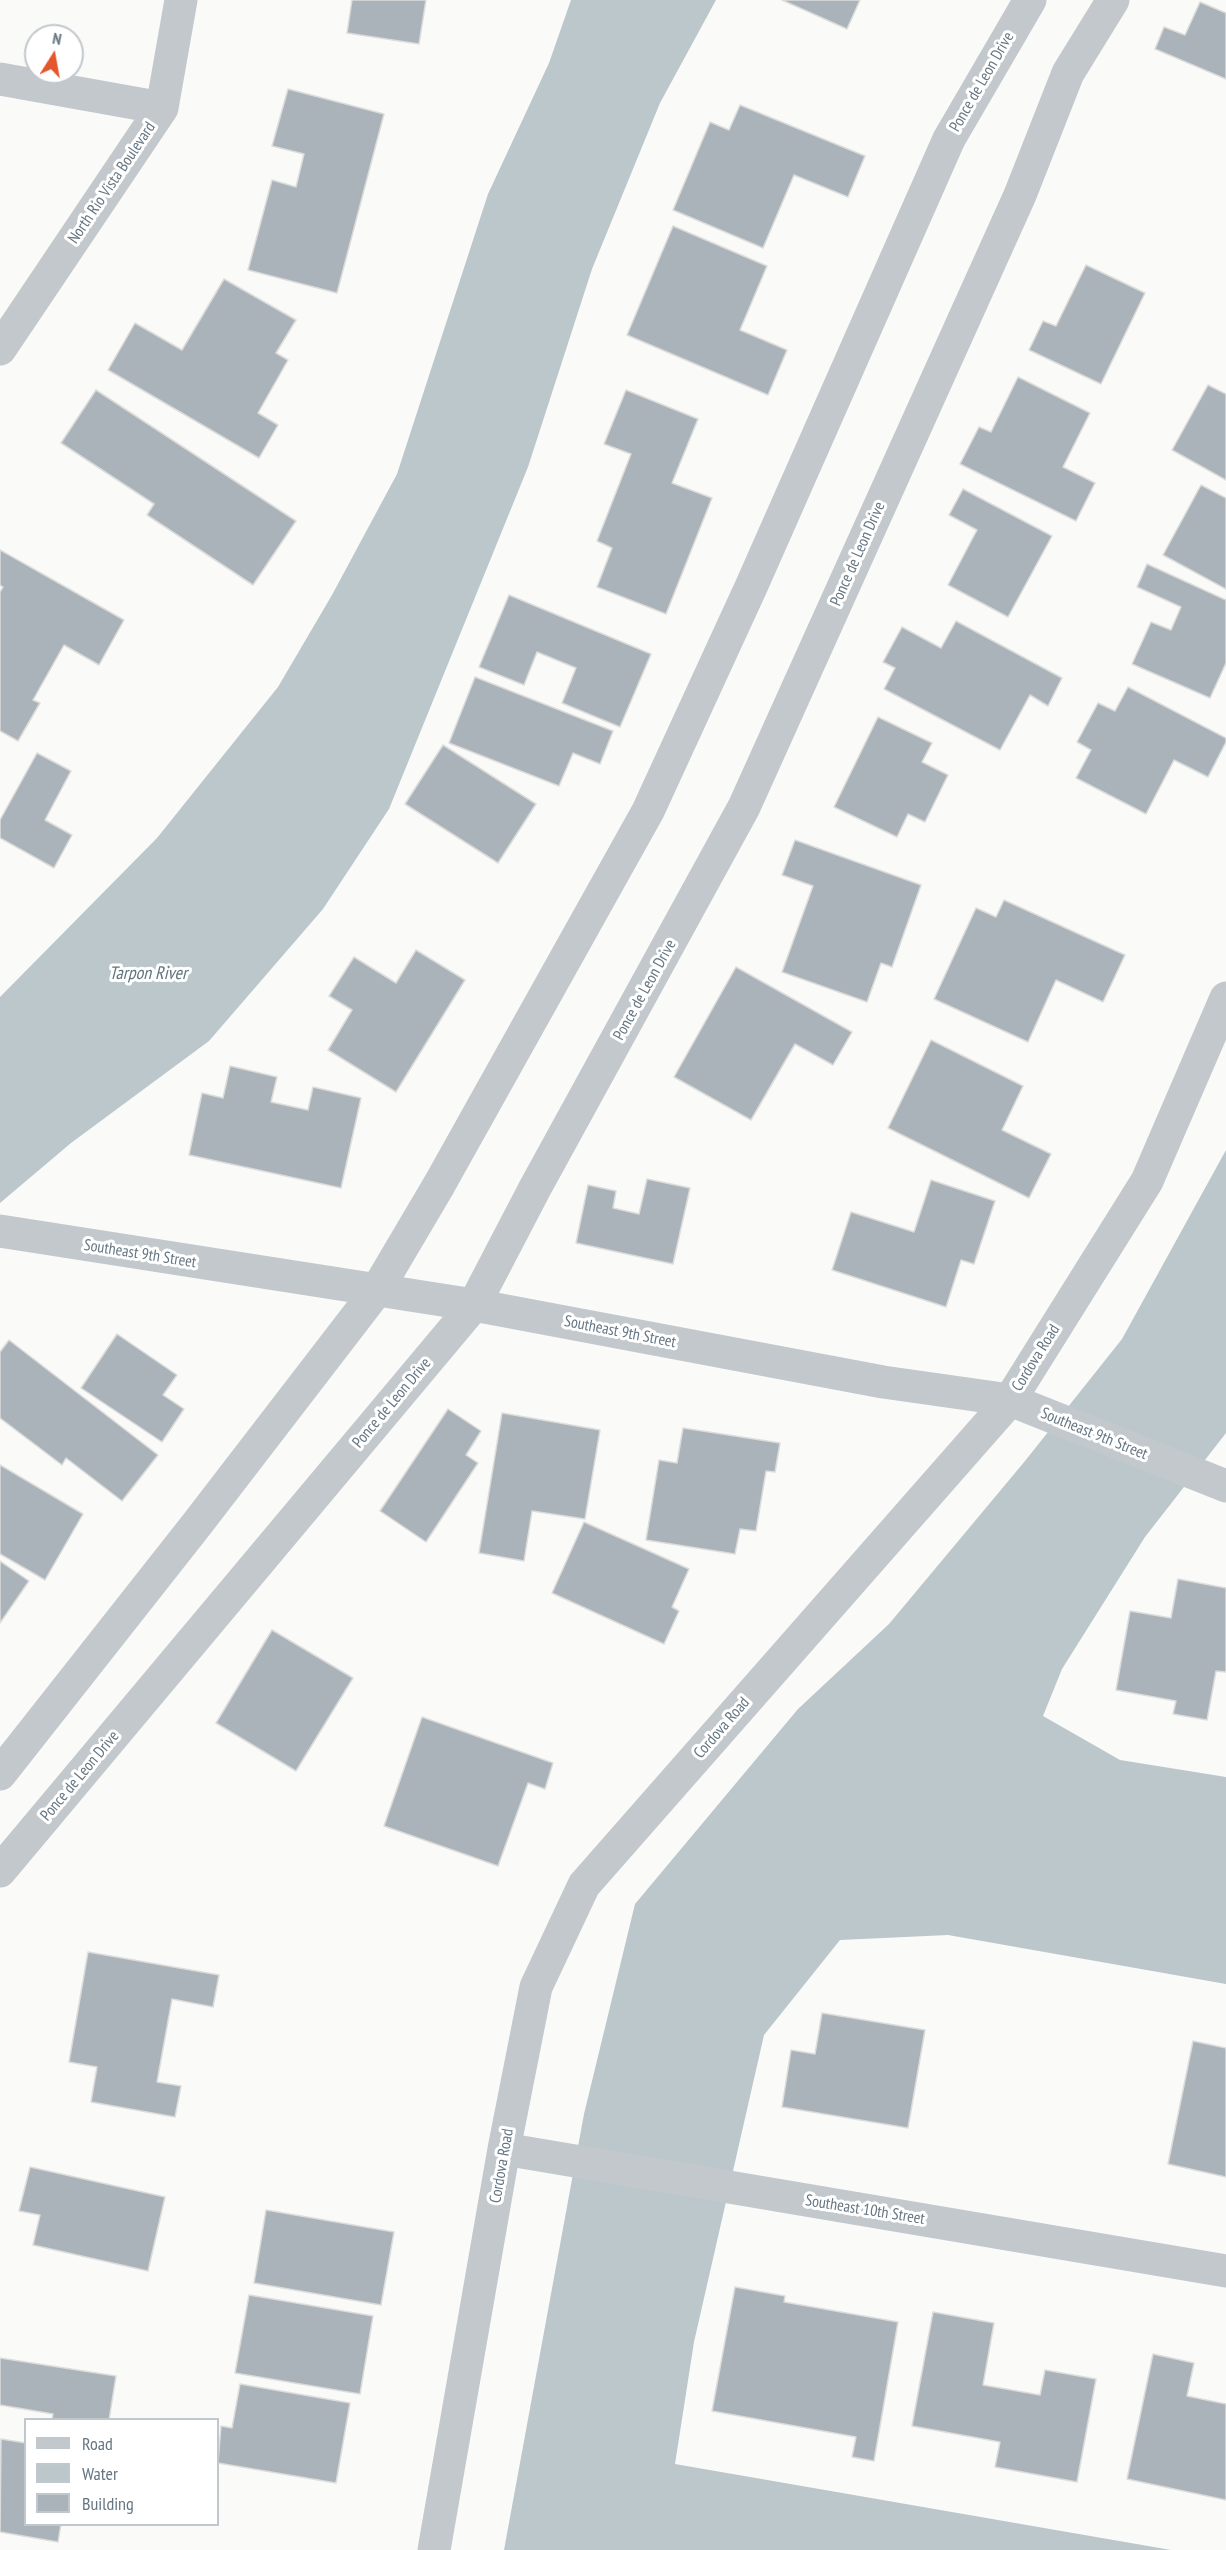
<!DOCTYPE html>
<html>
<head>
<meta charset="utf-8">
<style>
	body { margin:0 }
	#map { position:relative; width:1226px; height:2550px; overflow:hidden; background:#fafaf8; font-family:"PT Sans Narrow",sans-serif }
	canvas { display:block }
	.legend { position:absolute; left:24px; top:2418px; width:195px; height:108px; box-sizing:border-box; background:#fff; border:2px solid #c1c8cd; margin:0; padding:8px 10px; list-style:none; font-size:18px; color:#657683 }
	.legend li { display:flex; align-items:center; gap:12px; height:30px }
	.legend b { width:30px; border:2px solid #c1c8cd }
	.north { position:absolute; left:24px; top:24px; width:60px; height:60px; box-sizing:border-box; background:#fff; border:2px solid #c1c8cd; border-radius:50%; rotate:11deg; font-size:16px; font-weight:700; line-height:24px; text-align:center; color:#657683 }
	.north::after { content:''; display:block; margin:auto; width:21px; height:27px; background:#e4572e; clip-path:polygon(50% 0,100% 100%,50% 72%,0 100%) }
</style>
</head>
<body>
<div id="map">
<canvas width="1226" height="2550"></canvas>
<ul class="legend">
<li><b style="height:8px;background:#c3c8cc"></b>Road</li>
<li><b style="height:16px;background:#bbc7cb"></b>Water</li>
<li><b style="height:16px;background:#aab3b9"></b>Building</li>
</ul>
<div class="north">N</div>
</div>
<script>
const c = document.querySelector('canvas').getContext('2d');
c.lineJoin = 'round';
function fill(path, color) {
  c.fillStyle = color;
  c.fill(path, 'evenodd');
}
function trace(path, color, width, dash) {
  c.strokeStyle = color;
  c.lineWidth = width;
  c.lineCap = dash ? 'butt' : 'round';
  c.setLineDash(dash || []);
  c.stroke(path);
}
function write(font, color, halo, rows, align = 'center') {
  c.font = font + ' "PT Sans Narrow",sans-serif';
  c.lineWidth = 6;
  c.setLineDash([]);
  c.textBaseline = 'middle';
  c.strokeStyle = halo;
  c.fillStyle = color;
  for (const [text, x, y, turn = 0] of rows) {
    c.save();
    c.translate(x, y);
    c.rotate((+turn || 0) * Math.PI / 180);
    c.textAlign = isNaN(turn) ? turn : align;
    if (halo) c.strokeText(text, 0, 0);
    c.fillText(text, 0, 0);
    c.restore();
  }
}
fill(new Path2D(`
	M 571,0 L 716,0 L 660,103 L 592,269 L 528,467 L 389,809 L 323,909 L 209,1041 L 71,1143 L 0,1203 L 0,997 L 157,838 L 278,687 L 332,595 L 397,474 L 488,194 L 549,63 Z
	M 1226,1150 L 1226,1433 L 1145,1537 L 1062,1669 L 1043,1716 L 1120,1760 L 1226,1777 L 1226,1984 L 948,1935 L 840,1940 L 764,2035 L 694,2342 L 675,2464 L 1171,2550 L 504,2550 L 584,2114 L 635,1904 L 798,1709 L 889,1624 L 1025,1461 L 1122,1339 Z`), '#bbc7cb');
const building = new Path2D(`
	M 352,0 L 426,0 L 419,44 L 347,33 Z
	M 782,0 L 860,0 L 847,29 Z
	M 1200,2 L 1226,13 L 1226,79 L 1155,49 L 1164,27 L 1185,35 Z
	M 288,89 L 384,114 L 337,293 L 248,270 L 272,180 L 296,187 L 304,154 L 272,146 Z
	M 740,105 L 865,156 L 848,197 L 794,175 L 763,248 L 673,210 L 710,122 L 729,130 Z
	M 673,226 L 767,266 L 740,330 L 787,350 L 768,395 L 627,335 Z
	M 1086,265 L 1145,293 L 1101,384 L 1029,350 L 1043,321 L 1056,326 Z
	M 224,279 L 296,320 L 276,353 L 288,360 L 258,413 L 278,425 L 259,458 L 108,370 L 135,323 L 182,350 Z
	M 1018,377 L 1090,413 L 1063,467 L 1095,483 L 1076,521 L 960,464 L 979,427 L 991,432 Z
	M 1208,385 L 1226,394 L 1226,480 L 1172,450 Z
	M 96,390 L 296,521 L 253,585 L 147,515 L 154,504 L 61,443 Z
	M 626,390 L 698,419 L 672,483 L 712,498 L 666,614 L 597,587 L 612,548 L 597,541 L 631,454 L 604,444 Z
	M 1201,485 L 1226,498 L 1226,589 L 1163,555 Z
	M 963,489 L 1052,536 L 1008,617 L 948,585 L 977,530 L 949,515 Z
	M 0,550 L 124,620 L 99,665 L 64,645 L 33,700 L 40,703 L 18,741 L 0,731 L 0,592 L 3,587 L 0,585 Z
	M 1147,564 L 1226,600 L 1226,663 L 1210,698 L 1132,664 L 1151,622 L 1171,630 L 1181,607 L 1137,587 Z
	M 509,595 L 651,654 L 620,727 L 562,703 L 576,668 L 537,652 L 524,685 L 479,667 Z
	M 956,621 L 1062,678 L 1048,706 L 1030,695 L 1000,750 L 884,689 L 895,668 L 883,662 L 902,627 L 941,648 Z
	M 475,677 L 613,731 L 600,764 L 573,753 L 559,786 L 449,743 Z
	M 1128,687 L 1226,738 L 1226,742 L 1208,777 L 1174,760 L 1146,814 L 1076,778 L 1091,750 L 1077,742 L 1098,703 L 1115,711 Z
	M 878,717 L 932,743 L 922,762 L 948,775 L 925,822 L 908,814 L 897,837 L 834,807 Z
	M 443,745 L 536,804 L 498,863 L 405,804 Z
	M 37,753 L 71,771 L 45,820 L 72,835 L 54,868 L 0,838 L 0,820 Z
	M 795,840 L 921,885 L 892,967 L 881,963 L 867,1002 L 782,972 L 813,886 L 782,875 Z
	M 1004,900 L 1125,955 L 1103,1002 L 1056,980 L 1028,1042 L 934,999 L 976,908 L 996,917 Z
	M 416,950 L 465,980 L 396,1092 L 328,1050 L 352,1010 L 329,996 L 354,957 L 396,983 Z
	M 736,967 L 852,1032 L 833,1065 L 795,1044 L 751,1120 L 674,1077 Z
	M 931,1040 L 1023,1086 L 1002,1130 L 1051,1154 L 1029,1198 L 888,1128 Z
	M 230,1066 L 277,1077 L 271,1102 L 308,1110 L 313,1087 L 361,1098 L 341,1188 L 189,1155 L 202,1093 L 223,1098 Z
	M 647,1179 L 690,1188 L 673,1264 L 576,1243 L 588,1185 L 616,1191 L 613,1208 L 639,1214 Z
	M 931,1180 L 995,1201 L 974,1264 L 961,1260 L 946,1307 L 832,1270 L 851,1212 L 914,1232 Z
	M 117,1334 L 177,1375 L 163,1395 L 184,1409 L 162,1442 L 81,1388 Z
	M 9,1340 L 158,1455 L 122,1501 L 66,1458 L 62,1465 L 0,1418 L 0,1352 Z
	M 448,1409 L 481,1431 L 466,1455 L 478,1463 L 426,1542 L 380,1511 Z
	M 502,1413 L 600,1430 L 585,1519 L 532,1511 L 524,1561 L 479,1553 Z
	M 683,1428 L 780,1443 L 775,1472 L 766,1471 L 756,1531 L 740,1529 L 735,1554 L 646,1540 L 659,1460 L 677,1463 Z
	M 0,1465 L 83,1514 L 45,1580 L 0,1554 Z
	M 584,1522 L 689,1569 L 672,1607 L 679,1611 L 664,1644 L 552,1593 Z
	M 0,1561 L 29,1581 L 0,1623 Z
	M 1178,1579 L 1226,1588 L 1226,1672 L 1216,1671 L 1207,1720 L 1173,1714 L 1176,1701 L 1116,1690 L 1130,1611 L 1171,1618 Z
	M 272,1630 L 353,1678 L 296,1771 L 216,1723 Z
	M 422,1717 L 553,1763 L 545,1789 L 528,1783 L 498,1866 L 384,1826 Z
	M 88,1952 L 219,1975 L 213,2007 L 172,1999 L 157,2082 L 181,2086 L 175,2117 L 91,2102 L 97,2067 L 69,2062 Z
	M 822,2013 L 925,2030 L 908,2128 L 782,2107 L 791,2050 L 815,2054 Z
	M 1193,2041 L 1226,2048 L 1226,2177 L 1168,2164 Z
	M 30,2167 L 165,2197 L 148,2271 L 33,2245 L 40,2215 L 19,2211 Z
	M 266,2210 L 394,2232 L 381,2305 L 254,2283 Z
	M 735,2287 L 785,2296 L 784,2302 L 898,2322 L 874,2461 L 852,2457 L 856,2437 L 712,2411 Z
	M 249,2295 L 373,2316 L 360,2394 L 235,2373 Z
	M 933,2312 L 994,2323 L 983,2385 L 1040,2395 L 1045,2370 L 1096,2379 L 1077,2482 L 995,2467 L 1000,2442 L 912,2426 Z
	M 1153,2354 L 1194,2363 L 1187,2396 L 1226,2404 L 1226,2500 L 1127,2479 Z
	M 0,2358 L 116,2376 L 109,2420 L 52,2420 L 53,2414 L 0,2405 Z
	M 240,2384 L 350,2403 L 336,2483 L 218,2463 L 221,2426 L 232,2428 Z
	M 1,2439 L 26,2443 L 26,2524 L 61,2524 L 58,2542 L 0,2532 Z`);
fill(building, '#aab3b9');
trace(building, '#dcdcda', 1.5);
trace(new Path2D(`
	M 0,79 L 162,108
	M 0,349 L 162,108 L 181,0
	M 0,1231 L 474,1305 L 883,1382 L 1010,1400 L 1226,1486
	M 0,1774 L 197,1524 L 377,1290 L 439,1185 L 648,811 L 751,587 L 949,139 L 1030,0
	M 0,1871 L 474,1305 L 535,1188 L 744,807 L 1020,195 L 1068,73 L 1113,0
	M 504,2149 L 1226,2271
	M 434,2550 L 504,2149 L 536,1987 L 584,1885 L 1010,1400 L 1147,1181 L 1226,998`), '#c3c8cc', 33);
write('16px', '#657683', '#fff', [
	["Ponce de Leon Drive",982,82,-60],
	["North Rio Vista Boulevard",112,183,-56],
	["Ponce de Leon Drive",858,554,-66],
	["Ponce de Leon Drive",645,990,-61],
	["Southeast 9th Street",140,1254,9],
	["Southeast 9th Street",620,1332,11],
	["Cordova Road",1036,1358,-58],
	["Ponce de Leon Drive",392,1403,-50],
	["Southeast 9th Street",1094,1434,22],
	["Cordova Road",722,1728,-49],
	["Ponce de Leon Drive",80,1776,-50],
	["Cordova Road",502,2166,-80],
	["Southeast 10th Street",865,2210,9]
]);
write('italic 18px', '#60757c', '#fff', [
	["Tarpon River",148,974]
]);
</script>
</body>
</html>
